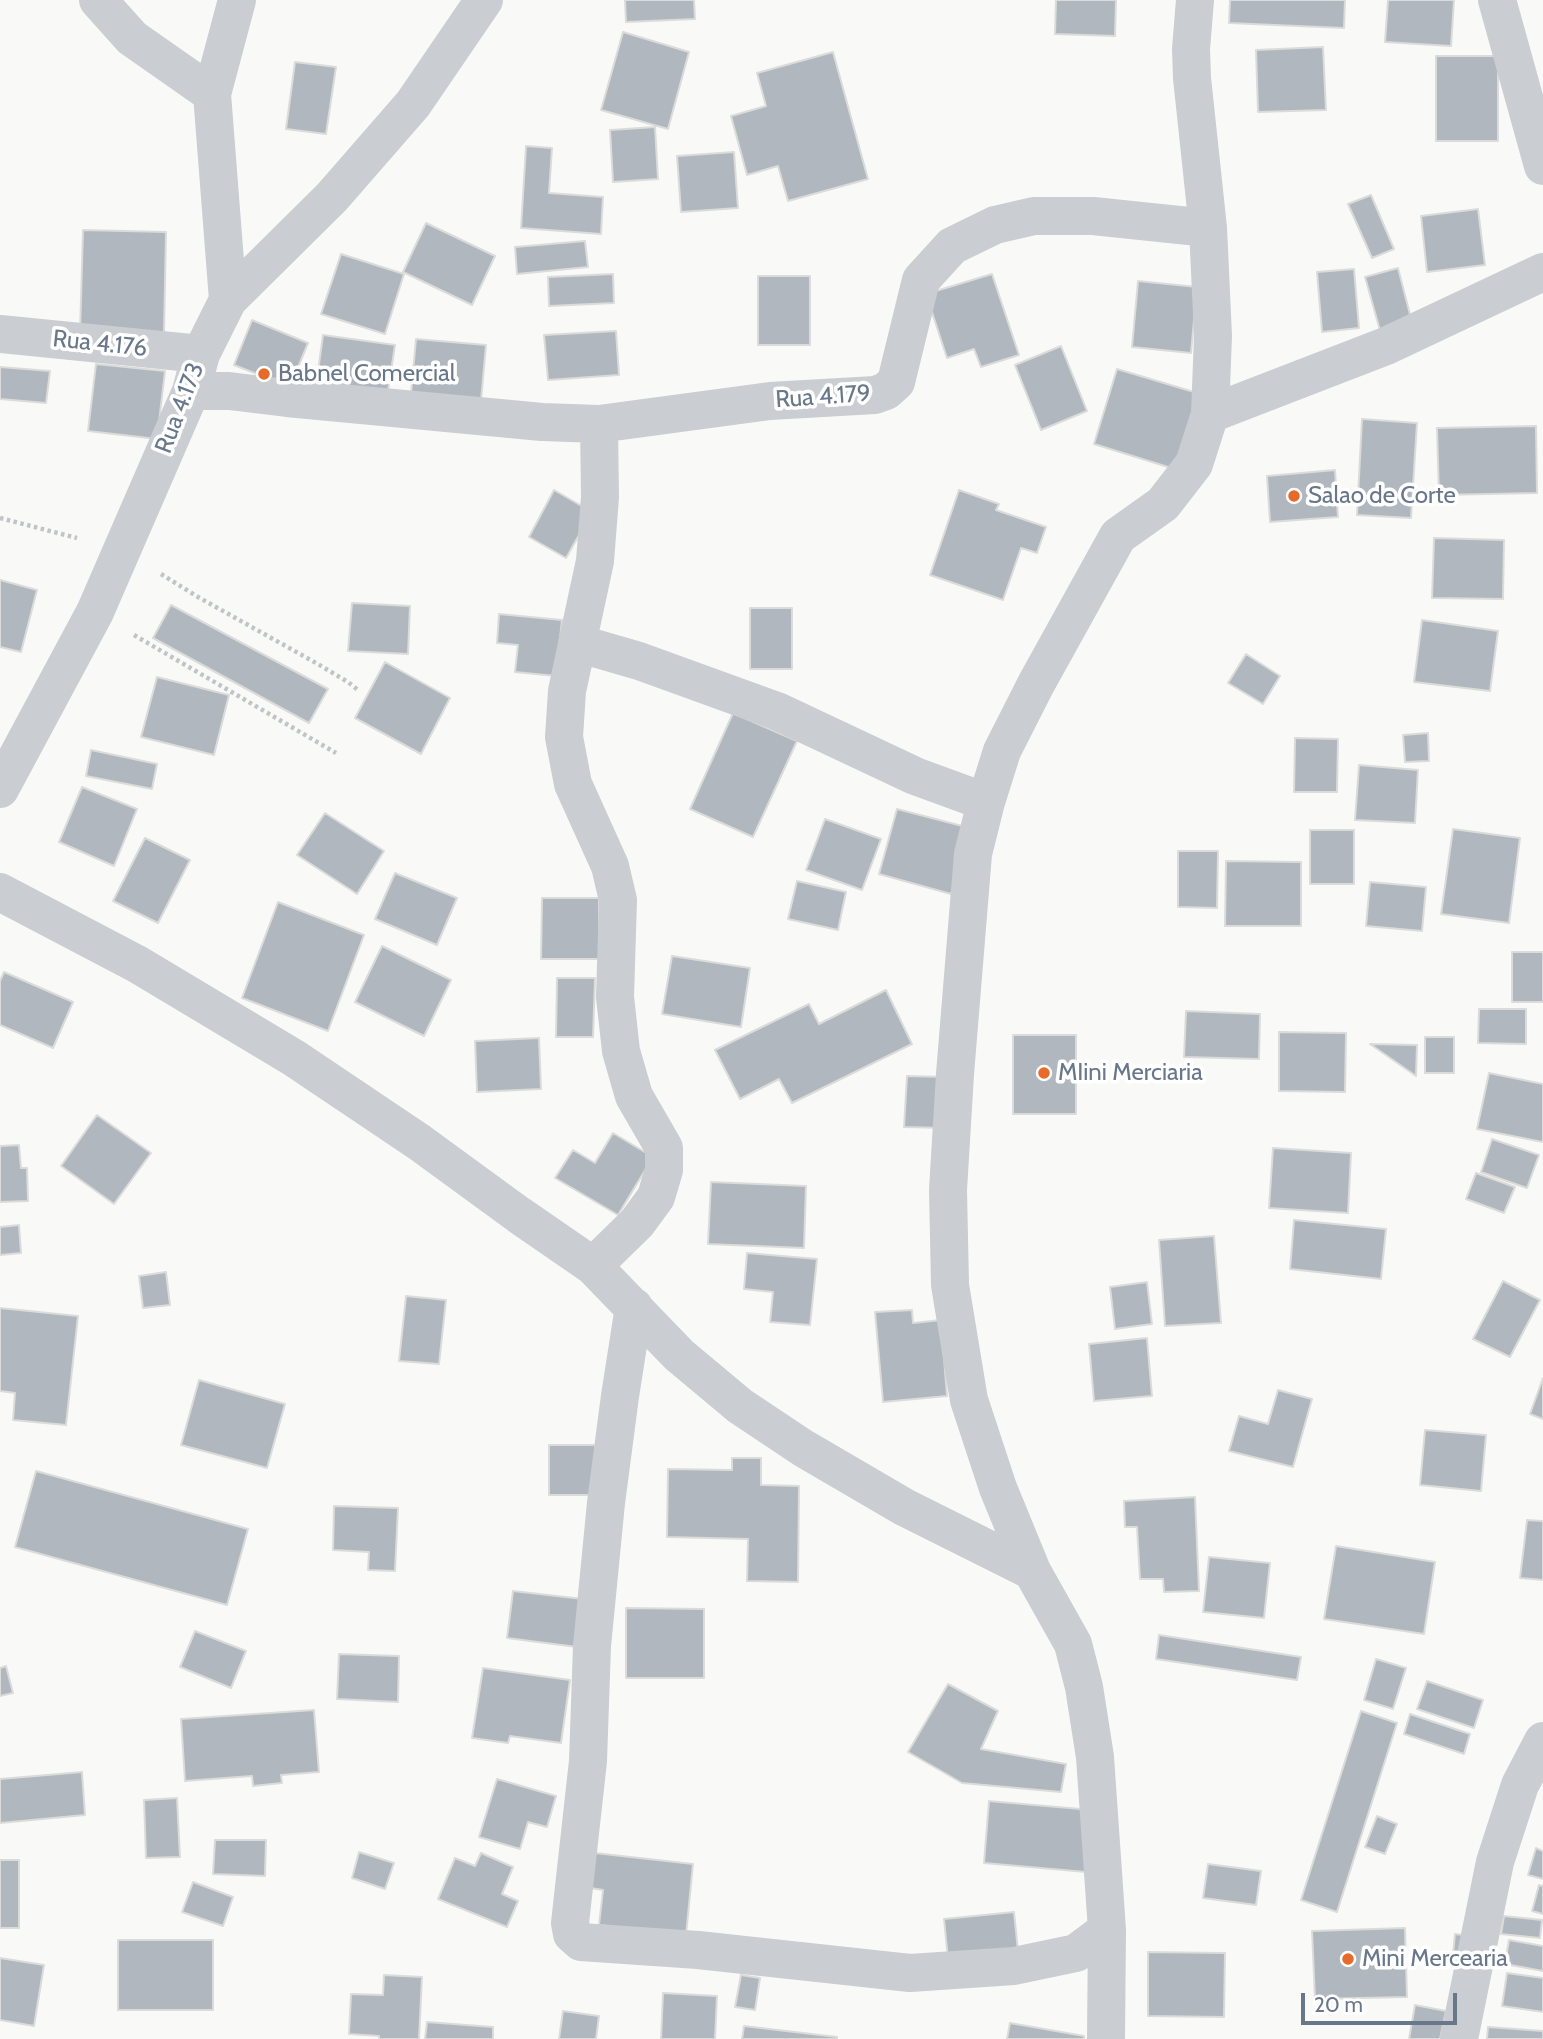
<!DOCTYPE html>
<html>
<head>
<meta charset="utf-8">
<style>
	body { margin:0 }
	#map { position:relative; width:1543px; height:2039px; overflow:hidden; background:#f9faf8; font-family:Cabin,sans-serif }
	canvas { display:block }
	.scale { position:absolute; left:1301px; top:1993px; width:156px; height:32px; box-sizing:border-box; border:4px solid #687789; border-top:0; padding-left:9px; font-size:21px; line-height:24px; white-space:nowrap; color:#687789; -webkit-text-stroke:5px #fff; paint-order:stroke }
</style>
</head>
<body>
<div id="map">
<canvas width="1543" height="2039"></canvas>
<div class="scale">20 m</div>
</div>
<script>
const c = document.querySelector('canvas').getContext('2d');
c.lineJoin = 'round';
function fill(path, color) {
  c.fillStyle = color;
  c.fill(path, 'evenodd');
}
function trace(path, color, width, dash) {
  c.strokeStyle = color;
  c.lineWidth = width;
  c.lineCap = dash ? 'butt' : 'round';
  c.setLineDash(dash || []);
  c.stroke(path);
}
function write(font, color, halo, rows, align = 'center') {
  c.font = font + ' Cabin,sans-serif';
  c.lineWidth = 7;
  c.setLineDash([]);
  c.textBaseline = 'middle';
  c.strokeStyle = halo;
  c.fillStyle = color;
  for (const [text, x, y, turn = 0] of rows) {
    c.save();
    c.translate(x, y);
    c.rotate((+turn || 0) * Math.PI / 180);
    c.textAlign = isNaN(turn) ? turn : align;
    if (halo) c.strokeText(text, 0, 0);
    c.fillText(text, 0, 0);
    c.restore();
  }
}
const building = new Path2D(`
	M 625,0 L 694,0 L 695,19 L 626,22 Z
	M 1056,0 L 1116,0 L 1115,36 L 1055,34 Z
	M 1230,0 L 1345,0 L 1344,28 L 1229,23 Z
	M 1388,0 L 1454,0 L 1451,46 L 1385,42 Z
	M 623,32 L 689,52 L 668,129 L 601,110 Z
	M 1323,47 L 1326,110 L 1258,112 L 1256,50 Z
	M 833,52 L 868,179 L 788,201 L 778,166 L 747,175 L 731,116 L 766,106 L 757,73 Z
	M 1436,56 L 1498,56 L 1498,141 L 1436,141 Z
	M 295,62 L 336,67 L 326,134 L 286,129 Z
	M 655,127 L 658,179 L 613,182 L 610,130 Z
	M 526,146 L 552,148 L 549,193 L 603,197 L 601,234 L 521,228 Z
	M 734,152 L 738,208 L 681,212 L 677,156 Z
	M 1371,195 L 1394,249 L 1372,258 L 1348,204 Z
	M 1478,209 L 1485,265 L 1427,272 L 1421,216 Z
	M 426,223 L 495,256 L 472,305 L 403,272 Z
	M 83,230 L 166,232 L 164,334 L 80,332 Z
	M 585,241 L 588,267 L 517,274 L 515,247 Z
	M 341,254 L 404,274 L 385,334 L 321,314 Z
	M 1398,268 L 1413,326 L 1381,334 L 1365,277 Z
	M 1354,269 L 1359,328 L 1322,332 L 1317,272 Z
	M 613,274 L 614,303 L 549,306 L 548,277 Z
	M 992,274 L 1019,355 L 981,367 L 974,349 L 947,358 L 926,294 Z
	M 758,276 L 810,276 L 810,345 L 758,345 Z
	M 1138,281 L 1197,287 L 1191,353 L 1132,347 Z
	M 252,320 L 308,343 L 290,387 L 234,365 Z
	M 616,331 L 619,375 L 548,380 L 544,335 Z
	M 323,335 L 395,345 L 386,404 L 315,393 Z
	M 416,339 L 486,345 L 480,412 L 410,405 Z
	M 1061,346 L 1087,411 L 1041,430 L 1015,365 Z
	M 96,364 L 165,371 L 157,439 L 88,431 Z
	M 0,367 L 50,371 L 46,403 L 0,399 Z
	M 1117,369 L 1204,395 L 1181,471 L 1094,444 Z
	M 1362,419 L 1417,423 L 1411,518 L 1357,515 Z
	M 1536,426 L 1537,493 L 1439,495 L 1437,428 Z
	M 1335,470 L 1338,517 L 1270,522 L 1267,476 Z
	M 554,490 L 592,512 L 566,558 L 529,537 Z
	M 959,490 L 999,504 L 996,510 L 1046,527 L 1037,553 L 1021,548 L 1003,600 L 930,575 Z
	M 1434,538 L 1504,540 L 1503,599 L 1432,598 Z
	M 0,580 L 37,590 L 21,652 L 0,647 Z
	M 352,603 L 410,606 L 408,654 L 348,651 Z
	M 171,605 L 328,689 L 309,723 L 153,638 Z
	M 750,608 L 792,608 L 792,669 L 750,669 Z
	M 499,614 L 562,620 L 556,676 L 515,672 L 518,645 L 497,643 Z
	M 1422,620 L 1498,631 L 1490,691 L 1414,682 Z
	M 1246,654 L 1280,676 L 1263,704 L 1228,683 Z
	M 385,662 L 450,698 L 421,754 L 355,718 Z
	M 157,677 L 229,695 L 214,755 L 141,737 Z
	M 733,713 L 797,741 L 753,837 L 690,809 Z
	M 1428,733 L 1429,761 L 1405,762 L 1403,735 Z
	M 1295,738 L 1338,739 L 1337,792 L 1294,792 Z
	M 91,750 L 157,764 L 152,789 L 86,776 Z
	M 1359,765 L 1418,770 L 1415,823 L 1355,820 Z
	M 82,787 L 137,809 L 114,866 L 59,842 Z
	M 897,809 L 970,828 L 951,894 L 879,874 Z
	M 325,813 L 384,851 L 357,894 L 297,855 Z
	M 825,819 L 881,839 L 862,890 L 806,870 Z
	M 1453,829 L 1520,838 L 1509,923 L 1441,914 Z
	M 1310,830 L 1354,830 L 1354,884 L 1310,884 Z
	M 145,838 L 190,860 L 158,923 L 113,901 Z
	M 1178,851 L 1218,851 L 1217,908 L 1178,907 Z
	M 1226,861 L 1301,862 L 1301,926 L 1225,926 Z
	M 395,873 L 457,898 L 437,945 L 375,919 Z
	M 797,881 L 846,892 L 838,930 L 788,919 Z
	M 1370,882 L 1426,887 L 1422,931 L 1366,926 Z
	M 542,898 L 599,898 L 599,959 L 541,959 Z
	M 278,902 L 364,935 L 328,1031 L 242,998 Z
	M 382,946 L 451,980 L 424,1036 L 355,1002 Z
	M 1512,952 L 1543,952 L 1543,1002 L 1512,1002 Z
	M 672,956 L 750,968 L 741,1027 L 662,1014 Z
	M 4,972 L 73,1002 L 53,1048 L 0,1025 L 0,981 Z
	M 557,978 L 595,978 L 593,1037 L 556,1037 Z
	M 886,990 L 912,1044 L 792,1103 L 779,1079 L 740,1099 L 715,1050 L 809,1004 L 819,1024 Z
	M 1479,1009 L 1526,1009 L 1526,1044 L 1478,1043 Z
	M 1186,1011 L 1260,1014 L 1259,1059 L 1184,1057 Z
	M 1279,1032 L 1346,1033 L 1345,1092 L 1279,1091 Z
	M 1013,1035 L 1076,1035 L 1076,1114 L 1013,1114 Z
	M 1425,1037 L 1454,1037 L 1454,1073 L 1425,1073 Z
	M 539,1038 L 541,1089 L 477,1092 L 475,1041 Z
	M 1370,1044 L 1417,1045 L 1416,1076 Z
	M 1489,1073 L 1543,1084 L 1543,1142 L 1477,1129 Z
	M 907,1076 L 945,1077 L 944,1128 L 904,1127 Z
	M 97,1115 L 151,1153 L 114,1204 L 61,1166 Z
	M 613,1133 L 653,1157 L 618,1215 L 555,1178 L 573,1150 L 595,1163 Z
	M 1492,1139 L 1539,1155 L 1527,1188 L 1481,1172 Z
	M 19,1145 L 21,1168 L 27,1168 L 28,1201 L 0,1202 L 0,1146 Z
	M 1273,1148 L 1351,1153 L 1348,1213 L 1269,1208 Z
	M 1476,1173 L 1515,1187 L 1504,1213 L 1466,1199 Z
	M 711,1182 L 806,1186 L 804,1248 L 708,1244 Z
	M 1294,1220 L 1386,1229 L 1381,1279 L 1290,1269 Z
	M 19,1225 L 21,1253 L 0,1255 L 0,1227 Z
	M 1214,1236 L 1221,1323 L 1165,1326 L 1159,1240 Z
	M 747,1253 L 817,1259 L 810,1325 L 770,1322 L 773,1292 L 744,1289 Z
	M 166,1272 L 170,1305 L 143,1308 L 139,1276 Z
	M 1503,1281 L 1540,1300 L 1510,1357 L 1473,1339 Z
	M 1147,1282 L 1152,1324 L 1115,1329 L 1110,1287 Z
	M 406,1296 L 446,1300 L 439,1364 L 399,1361 Z
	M 0,1308 L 78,1316 L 66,1425 L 13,1420 L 15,1393 L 0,1391 Z
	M 912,1310 L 913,1323 L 941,1320 L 947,1396 L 883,1402 L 875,1312 Z
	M 1147,1338 L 1152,1396 L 1094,1401 L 1089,1344 Z
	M 1543,1378 L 1543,1419 L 1530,1414 Z
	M 199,1380 L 285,1404 L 267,1468 L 181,1445 Z
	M 1278,1390 L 1312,1399 L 1293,1467 L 1229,1451 L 1239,1416 L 1268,1424 Z
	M 1425,1430 L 1486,1435 L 1481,1491 L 1420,1485 Z
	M 549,1445 L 595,1445 L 595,1495 L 549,1495 Z
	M 732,1458 L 761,1458 L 761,1485 L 799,1486 L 798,1582 L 747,1581 L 748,1539 L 667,1537 L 668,1469 L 732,1470 Z
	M 36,1471 L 248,1529 L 227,1605 L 15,1547 Z
	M 1195,1497 L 1199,1591 L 1164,1592 L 1163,1579 L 1140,1579 L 1137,1527 L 1125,1527 L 1124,1501 Z
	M 334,1506 L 398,1508 L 395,1571 L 368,1570 L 369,1552 L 333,1550 Z
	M 1527,1520 L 1543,1521 L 1543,1580 L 1520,1578 Z
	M 1336,1546 L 1435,1562 L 1424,1634 L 1324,1619 Z
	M 1209,1557 L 1270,1563 L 1264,1618 L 1203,1612 Z
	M 513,1591 L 583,1599 L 577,1647 L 507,1638 Z
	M 626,1608 L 704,1609 L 704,1678 L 626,1678 Z
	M 195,1631 L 246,1651 L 231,1688 L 180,1667 Z
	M 1159,1635 L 1301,1657 L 1297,1680 L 1156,1659 Z
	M 339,1654 L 399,1656 L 398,1702 L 337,1699 Z
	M 1376,1659 L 1406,1668 L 1393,1709 L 1364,1700 Z
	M 6,1666 L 13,1693 L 0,1696 L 0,1668 Z
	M 483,1668 L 570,1680 L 561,1743 L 510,1736 L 508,1743 L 472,1738 Z
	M 1427,1681 L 1483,1700 L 1474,1728 L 1417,1709 Z
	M 948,1684 L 998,1711 L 981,1749 L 1066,1764 L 1061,1792 L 962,1783 L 908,1752 Z
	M 314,1710 L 319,1772 L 281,1775 L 282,1783 L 253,1786 L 252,1776 L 185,1781 L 181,1719 Z
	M 1361,1711 L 1397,1723 L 1337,1912 L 1301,1900 Z
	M 1410,1714 L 1470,1734 L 1464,1754 L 1404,1734 Z
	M 82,1772 L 85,1815 L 0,1823 L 0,1779 Z
	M 497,1779 L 556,1796 L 547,1827 L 528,1822 L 520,1849 L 479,1837 Z
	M 177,1798 L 180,1857 L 146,1858 L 144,1800 Z
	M 989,1801 L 1092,1810 L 1086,1872 L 984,1863 Z
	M 1377,1816 L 1397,1824 L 1385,1854 L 1365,1847 Z
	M 215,1840 L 266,1840 L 265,1876 L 213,1874 Z
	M 1536,1848 L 1543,1851 L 1543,1879 L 1528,1875 Z
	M 359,1852 L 394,1863 L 385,1889 L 352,1878 Z
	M 481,1853 L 513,1867 L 502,1894 L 518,1901 L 507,1927 L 438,1899 L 455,1858 L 475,1866 Z
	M 595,1853 L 693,1864 L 686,1935 L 599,1925 L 603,1890 L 591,1888 Z
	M 0,1860 L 19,1860 L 19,1928 L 0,1928 Z
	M 1208,1864 L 1261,1871 L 1256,1905 L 1203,1898 Z
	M 193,1882 L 233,1897 L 223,1926 L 182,1912 Z
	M 1539,1885 L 1543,1886 L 1543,1914 L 1532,1911 Z
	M 1014,1912 L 1018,1951 L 948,1959 L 944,1919 Z
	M 1504,1916 L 1542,1920 L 1540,1938 L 1501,1934 Z
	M 1405,1928 L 1407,1997 L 1315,1999 L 1312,1931 Z
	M 1455,1934 L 1472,1936 L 1469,1965 L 1452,1964 Z
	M 118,1940 L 213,1940 L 213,2010 L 118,2010 Z
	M 1509,1940 L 1543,1946 L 1543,1971 L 1505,1964 Z
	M 1148,1952 L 1225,1953 L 1224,2017 L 1148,2016 Z
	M 0,1958 L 44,1965 L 34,2026 L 0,2020 Z
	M 1507,1973 L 1543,1978 L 1543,2012 L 1502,2006 Z
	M 384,1975 L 422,1977 L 419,2039 L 379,2039 L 379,2036 L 349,2034 L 351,1994 L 383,1995 Z
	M 741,1975 L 760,1978 L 755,2010 L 735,2007 Z
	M 663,1993 L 717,1996 L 715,2039 L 661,2039 Z
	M 1415,2005 L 1446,2011 L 1440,2039 L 1409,2039 Z
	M 563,2011 L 599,2016 L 596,2039 L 559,2039 Z
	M 427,2022 L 493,2027 L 493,2039 L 425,2039 Z
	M 1010,2023 L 1084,2036 L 1084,2039 L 1007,2039 Z
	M 744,2026 L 837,2037 L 837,2039 L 742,2039 Z
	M 1488,2027 L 1543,2031 L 1543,2039 L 1487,2039 Z`);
fill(building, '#b0b7be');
trace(building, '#dbdcda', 2);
trace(new Path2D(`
	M 0,518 L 77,538
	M 161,574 L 198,597 L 316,663 L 348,682 L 358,690
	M 134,635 L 336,753`), '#c1c4c6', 4.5, [3.5, 3.5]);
trace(new Path2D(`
	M 98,0 L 132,38 L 212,94
	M 1497,0 L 1543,166
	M 228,300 L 332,197 L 413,104 L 484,0
	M 0,334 L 201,354
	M 191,391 L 229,391 L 287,398 L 542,422 L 599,424 L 770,401 L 875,395 L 886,391 L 896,382 L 921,280 L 952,246 L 995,225 L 1034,216 L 1093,216 L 1208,228
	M 1210,414 L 1386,346 L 1543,272
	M 577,643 L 639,661 L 777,711 L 915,776 L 986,802
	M 0,789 L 95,612 L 191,391 L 201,354 L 228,300 L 212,94 L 237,0
	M 0,892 L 137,964 L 294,1058 L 419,1142 L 519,1215 L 593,1266 L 679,1355 L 740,1406 L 803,1448 L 904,1507 L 1032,1571
	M 593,1266 L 637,1223 L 656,1197 L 664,1170 L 664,1148 L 634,1096 L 621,1051 L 615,997 L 618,900 L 610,866 L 573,784 L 564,737 L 567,691 L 595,561 L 600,497 L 599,424
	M 634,1307 L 620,1396 L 606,1503 L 592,1646 L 588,1761 L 570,1923 L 572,1934 L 581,1942 L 698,1950 L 910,1973 L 1014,1966 L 1076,1953 L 1107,1930
	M 1106,2039 L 1107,1930 L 1095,1757 L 1084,1687 L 1073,1644 L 1032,1571 L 998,1488 L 969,1400 L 950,1285 L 948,1190 L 955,1074 L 973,854 L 986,802 L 1002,751 L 1036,684 L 1118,536 L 1163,504 L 1194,464 L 1210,414 L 1213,336 L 1208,228 L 1192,78 L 1191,49 L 1195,0
	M 1459,2039 L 1495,1862 L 1520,1785 L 1543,1741`), '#cacdd1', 38);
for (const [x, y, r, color] of [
	[264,374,7,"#e66b2b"],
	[1294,496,7,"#e66b2b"],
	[1044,1073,7,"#e66b2b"],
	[1348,1959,7,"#e66b2b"]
]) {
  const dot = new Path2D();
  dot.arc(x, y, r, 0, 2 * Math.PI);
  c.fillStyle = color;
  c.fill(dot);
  trace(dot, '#fff', 2.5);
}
write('24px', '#687789', '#fff', [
	["Rua 4.176",100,344,6],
	["Rua 4.179",823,397,-4],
	["Rua 4.173",180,408,-69]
]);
write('24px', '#687789', '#fff', [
	["Babnel Comercial",278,374],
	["Salao de Corte",1308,496],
	["MIini Merciaria",1058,1073],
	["Mini Mercearia",1362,1959]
], 'left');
</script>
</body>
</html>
